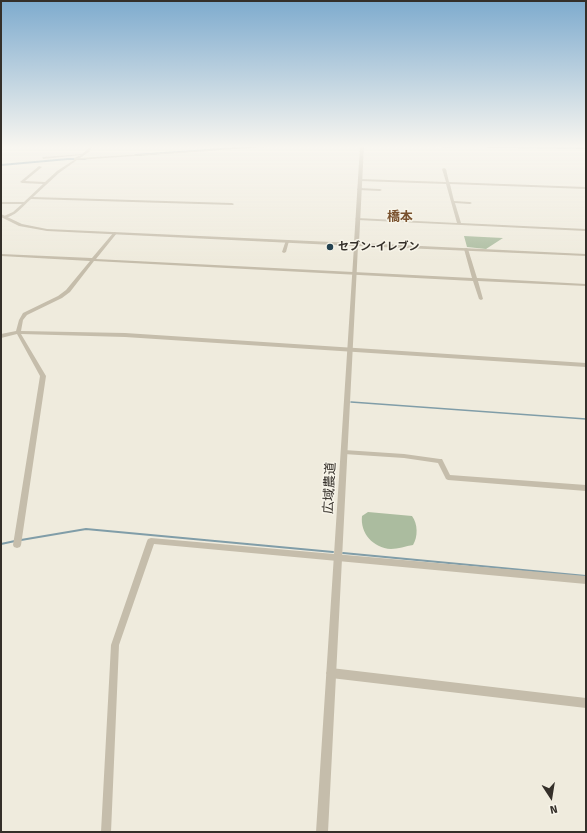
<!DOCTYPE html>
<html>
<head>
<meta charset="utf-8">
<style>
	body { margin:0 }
	#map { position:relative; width:587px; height:833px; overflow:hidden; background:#efebdd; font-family:"Fira Sans",sans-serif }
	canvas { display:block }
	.frame { position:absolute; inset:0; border:2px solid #342f29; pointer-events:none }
	.north { position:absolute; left:531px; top:777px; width:40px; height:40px; -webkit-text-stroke:3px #f7f4e9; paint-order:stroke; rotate:168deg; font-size:11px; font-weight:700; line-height:16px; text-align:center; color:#342f29 }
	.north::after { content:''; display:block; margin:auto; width:14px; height:18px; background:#342f29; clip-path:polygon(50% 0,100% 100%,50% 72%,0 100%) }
</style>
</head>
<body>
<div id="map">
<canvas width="587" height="833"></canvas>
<div class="frame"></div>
<div class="north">N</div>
</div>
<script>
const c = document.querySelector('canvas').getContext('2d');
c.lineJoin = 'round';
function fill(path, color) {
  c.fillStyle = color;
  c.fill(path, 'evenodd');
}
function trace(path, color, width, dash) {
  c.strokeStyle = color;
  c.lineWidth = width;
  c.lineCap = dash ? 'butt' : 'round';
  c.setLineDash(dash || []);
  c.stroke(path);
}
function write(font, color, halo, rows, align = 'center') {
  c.font = font + ' "Fira Sans","Noto Sans JP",sans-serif';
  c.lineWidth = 3;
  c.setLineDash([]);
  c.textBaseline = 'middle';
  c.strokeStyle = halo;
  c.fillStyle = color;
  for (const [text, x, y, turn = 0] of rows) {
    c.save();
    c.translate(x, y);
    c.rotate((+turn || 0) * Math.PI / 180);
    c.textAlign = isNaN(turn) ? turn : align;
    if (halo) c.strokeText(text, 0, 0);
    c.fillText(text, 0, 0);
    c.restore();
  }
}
fill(new Path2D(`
	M 464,236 L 503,238 L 486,249 L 467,247 Z
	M 368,512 L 412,516 C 418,524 418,537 413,545 C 406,546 398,549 391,549 C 373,548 360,533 362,516 Z`), '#abbc9f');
trace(new Path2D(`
	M 351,402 L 586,419`), '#809da8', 1.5);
trace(new Path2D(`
	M 21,540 L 86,529 L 333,552
	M 1,544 L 15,541
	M 343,553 L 586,576`), '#809da8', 2);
fill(new Path2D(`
	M 251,146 L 268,146 L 136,156 L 134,155 L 136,154 Z
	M 430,146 L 586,147 L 586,149 L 432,147 Z
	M 68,158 L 85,158 L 87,159 L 85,160 L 68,160 L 1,166 L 1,164 Z`), '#809da8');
fill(new Path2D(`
	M 91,146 L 93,146 L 89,152 L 80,158 L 270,146 L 281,146 L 77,160 L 59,173 L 33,197 L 232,203 L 234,204 L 233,205 L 31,199 C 23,206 15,217 4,218 L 4,216 L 13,212 L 22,204 L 1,204 L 1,202 L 24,202 L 43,184 L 22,183 L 20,182 L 39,166 L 42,167 L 25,181 L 45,182 L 57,171 L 74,160 L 74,158 L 81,155 L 43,159 L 42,157 L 82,154 L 87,150 Z
	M 585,148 L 586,148 L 586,151 L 585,150 Z
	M 444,168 L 446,169 L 449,182 L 586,187 L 586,189 L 450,184 L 454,201 L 470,202 L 472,203 L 470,204 L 455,203 L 461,223 L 586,229 L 586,231 L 357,220 L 355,219 L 357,218 L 457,223 L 446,184 L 360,181 L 358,180 L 360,179 L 446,182 L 442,169 Z
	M 359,188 L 380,189 L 382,190 L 380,191 L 358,190 L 357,189 Z
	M 114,232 L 117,233 L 96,259 L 472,278 L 464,249 L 466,248 L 468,249 L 477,278 L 586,284 L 586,286 L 478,281 L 483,299 L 481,300 L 479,299 L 473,281 L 94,261 L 70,292 L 62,298 L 27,315 L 23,320 L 21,331 L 125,333 L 586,363 L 586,367 L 125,337 L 21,334 L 46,376 L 21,545 L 20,547 L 17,548 L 14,547 L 13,545 L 40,376 L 17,334 L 1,338 L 1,334 L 16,331 L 19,320 L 23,313 L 58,296 L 66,290 L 90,261 L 1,256 L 1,254 L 92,258 Z
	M 286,240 L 289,241 L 286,252 L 284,253 L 282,252 Z
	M 342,450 L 344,450 L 404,454 L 440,459 L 442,459 L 450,475 L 586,485 L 586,491 L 448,480 L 446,479 L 438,463 L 404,458 L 344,454 L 342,454 L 341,452 Z
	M 151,538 L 586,576 L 586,584 L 154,544 L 119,645 L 111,832 L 101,832 L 111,645 L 147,541 L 148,539 Z
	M 331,668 L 586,698 L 586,708 L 331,678 L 328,676 L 326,673 L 328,670 Z`), '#c5bdab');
fill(new Path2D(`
	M 360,146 L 364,146 L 359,243 L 586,254 L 586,256 L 358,246 L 328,832 L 316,832 L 354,246 L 47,231 L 19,226 L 1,217 L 1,214 L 22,224 L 47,229 L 354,243 Z`), '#c5bdab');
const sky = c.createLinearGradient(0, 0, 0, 262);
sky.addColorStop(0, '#7eabce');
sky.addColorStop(0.56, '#f8f6f0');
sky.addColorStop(1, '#f8f6f000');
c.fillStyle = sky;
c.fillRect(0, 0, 587, 262);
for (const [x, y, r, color] of [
	[330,247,4,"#244250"]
]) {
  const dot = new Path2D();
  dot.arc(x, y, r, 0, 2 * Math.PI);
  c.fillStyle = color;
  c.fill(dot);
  trace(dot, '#f7f4e9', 1.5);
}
write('bold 11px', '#342f29', '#f7f4e9', [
	["セブン-イレブン",338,247]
], 'left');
write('bold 13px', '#79512d', '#f7f4e9', [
	["橋本",400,217]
]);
write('13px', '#342f29', '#f7f4e9', [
	["広域農道",330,488,-87]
]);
</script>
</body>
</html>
